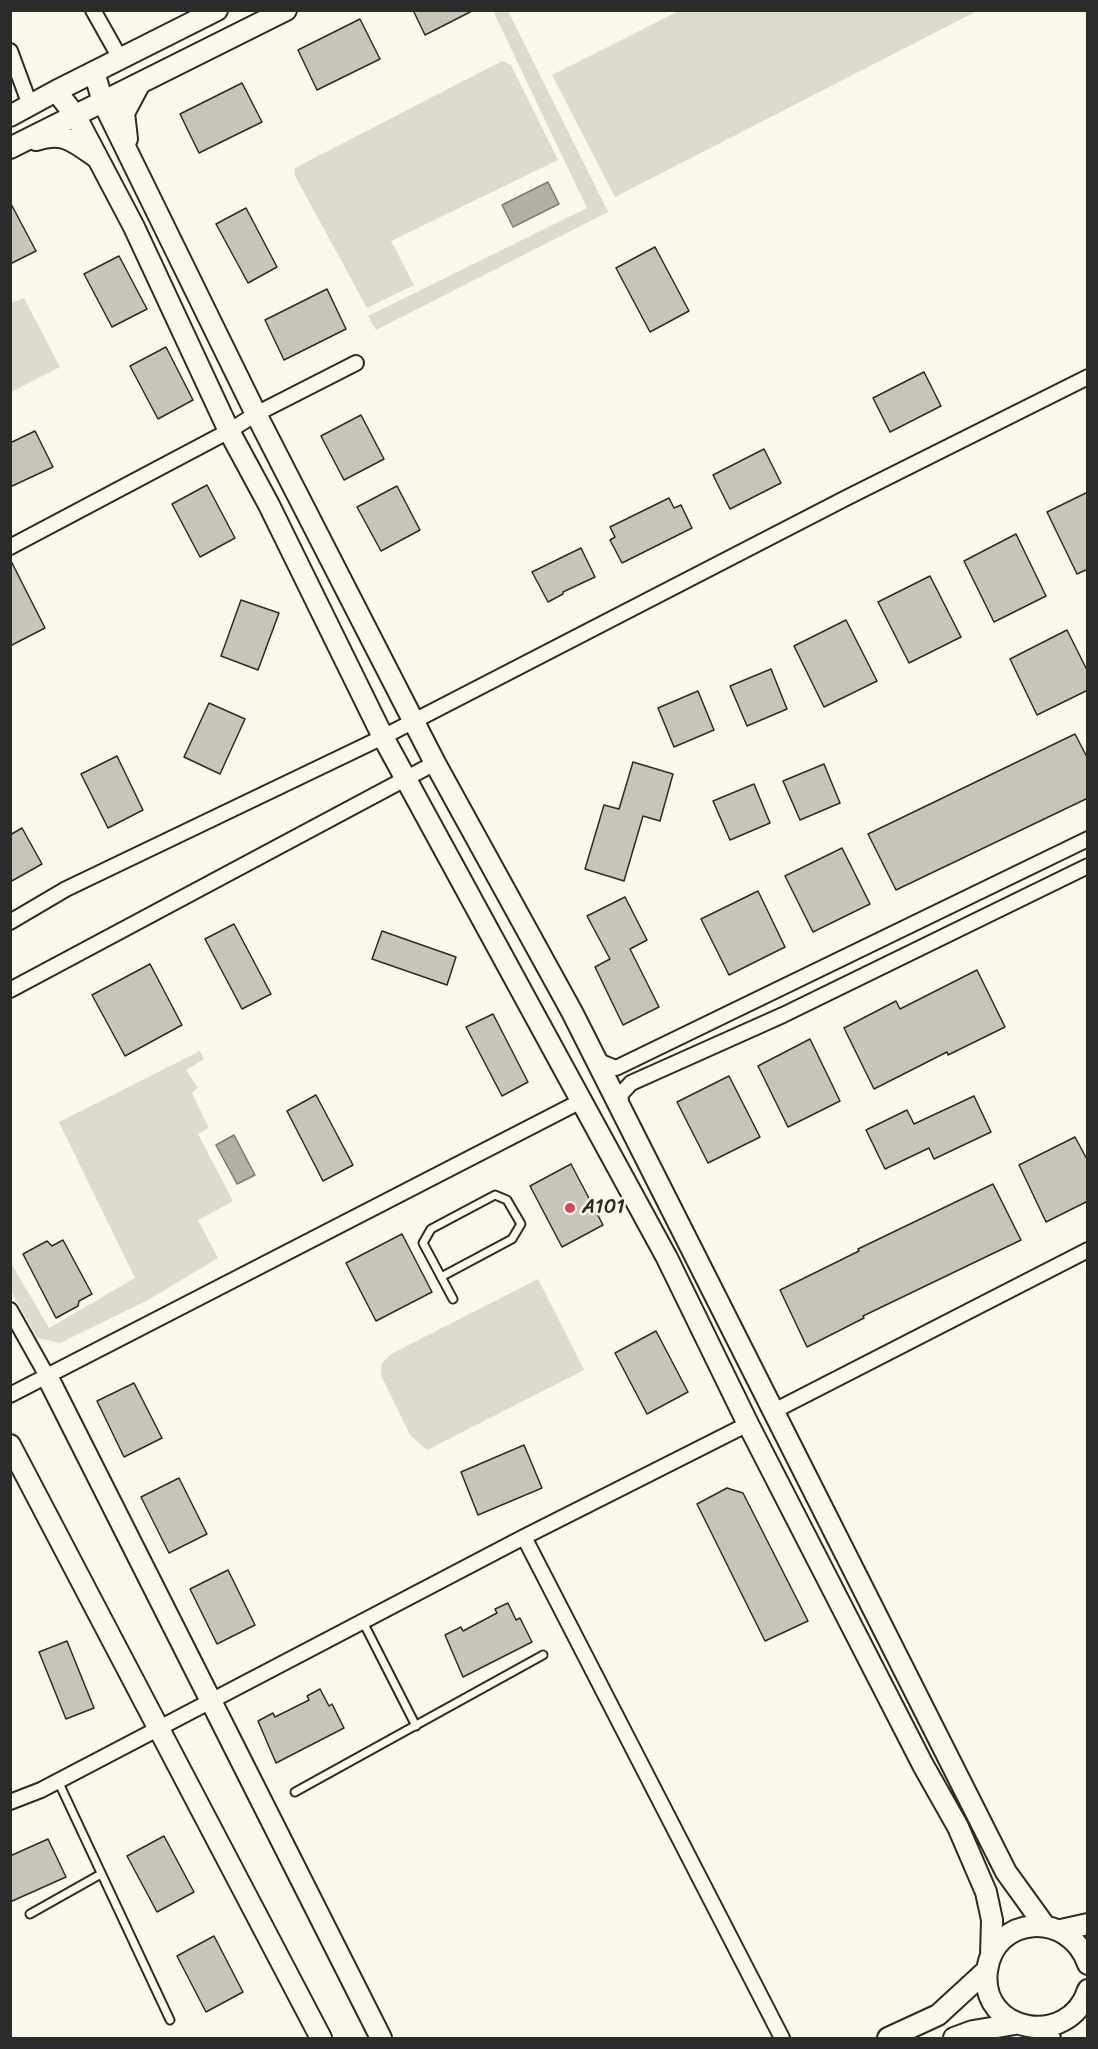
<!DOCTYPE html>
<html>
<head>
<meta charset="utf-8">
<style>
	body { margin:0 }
	#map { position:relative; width:1098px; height:2049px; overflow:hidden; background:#fbf7ec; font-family:Sriracha,sans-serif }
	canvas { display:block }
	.frame { position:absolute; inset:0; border:12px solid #2b2b2b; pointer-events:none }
</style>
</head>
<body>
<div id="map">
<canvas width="1098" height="2049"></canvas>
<div class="frame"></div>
</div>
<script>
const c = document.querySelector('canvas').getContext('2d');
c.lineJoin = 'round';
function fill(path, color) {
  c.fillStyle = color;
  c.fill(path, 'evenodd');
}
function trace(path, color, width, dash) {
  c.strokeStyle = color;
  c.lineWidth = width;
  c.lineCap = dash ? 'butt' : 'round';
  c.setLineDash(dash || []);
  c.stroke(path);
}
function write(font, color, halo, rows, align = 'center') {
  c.font = font + ' Sriracha,sans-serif';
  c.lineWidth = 5;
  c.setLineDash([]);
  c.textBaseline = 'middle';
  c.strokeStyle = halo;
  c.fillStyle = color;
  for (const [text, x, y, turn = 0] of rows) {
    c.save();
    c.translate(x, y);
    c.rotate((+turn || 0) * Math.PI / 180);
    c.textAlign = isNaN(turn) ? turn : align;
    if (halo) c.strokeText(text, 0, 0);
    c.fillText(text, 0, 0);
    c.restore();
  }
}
fill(new Path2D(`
	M 500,11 L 508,11 L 608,212 L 376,330 L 368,316 L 587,208 L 494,13 Z
	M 679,11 L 679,10 L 977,11 L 615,197 L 552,75 Z
	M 502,61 L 511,65 L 558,160 L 391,241 L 414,285 L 367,308 L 294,174 L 295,168 Z
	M 24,298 L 60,367 L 11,392 L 11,303 Z
	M 200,1051 L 204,1059 L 186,1070 L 198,1088 L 192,1093 L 209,1128 L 198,1134 L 233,1201 L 198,1220 L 218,1258 L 148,1300 L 60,1343 L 37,1338 L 11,1291 L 11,1263 L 49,1328 L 135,1278 L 59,1122 Z
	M 538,1279 L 584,1370 L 427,1450 L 410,1435 L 381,1375 L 382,1363 L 391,1354 Z`), '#dddad0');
const water = new Path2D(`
	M 548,182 L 559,204 L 513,227 L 502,205 Z
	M 234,1135 L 255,1175 L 237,1184 L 216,1145 Z`);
fill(water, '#b1afa7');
trace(water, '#7b7a75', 1.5);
const building = new Path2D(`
	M 413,10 L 474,10 L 425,35 Z
	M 360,19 L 380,59 L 317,90 L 298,50 Z
	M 242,83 L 262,122 L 199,153 L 180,114 Z
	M 10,202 L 36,251 L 10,264 Z
	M 246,208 L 277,267 L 248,283 L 216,224 Z
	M 655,247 L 689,311 L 650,332 L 616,268 Z
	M 119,256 L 147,309 L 112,327 L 84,274 Z
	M 327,289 L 346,329 L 284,360 L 265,320 Z
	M 166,347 L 193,400 L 158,419 L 130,366 Z
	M 924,372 L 941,406 L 890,432 L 873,398 Z
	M 361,415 L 384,459 L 344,480 L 321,436 Z
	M 35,431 L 53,467 L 10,487 L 10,443 Z
	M 764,449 L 781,483 L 730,509 L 713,475 Z
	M 207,485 L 235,538 L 200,557 L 172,504 Z
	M 397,486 L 420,530 L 381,551 L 357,507 Z
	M 1088,492 L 1088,569 L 1077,574 L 1047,512 Z
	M 669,498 L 674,508 L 681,505 L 692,528 L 622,563 L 610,540 L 615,537 L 610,527 Z
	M 1016,534 L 1046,596 L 994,622 L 964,561 Z
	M 581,548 L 595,577 L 563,592 L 563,594 L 548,602 L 532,572 Z
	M 10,559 L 45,628 L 10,646 Z
	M 930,576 L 961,637 L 909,663 L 878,602 Z
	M 241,600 L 279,613 L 258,670 L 221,656 Z
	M 846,620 L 877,681 L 824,707 L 794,646 Z
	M 1067,630 L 1088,672 L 1088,690 L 1037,715 L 1010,659 Z
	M 771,669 L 787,709 L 747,726 L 730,686 Z
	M 698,691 L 714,730 L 674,747 L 658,708 Z
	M 209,703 L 245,719 L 220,774 L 184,757 Z
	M 1075,734 L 1088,759 L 1088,798 L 896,890 L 868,834 Z
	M 117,756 L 143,810 L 108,828 L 81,774 Z
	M 633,762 L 673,774 L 660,821 L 643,816 L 624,881 L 585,869 L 604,805 L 619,809 Z
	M 824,764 L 840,803 L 800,820 L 783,781 Z
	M 754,784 L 770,823 L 730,840 L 713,801 Z
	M 22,828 L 42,864 L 10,882 L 10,835 Z
	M 842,848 L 870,904 L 813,932 L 785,876 Z
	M 758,891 L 785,947 L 729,975 L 701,919 Z
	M 625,897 L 647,940 L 630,949 L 659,1007 L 623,1025 L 595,967 L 610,959 L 587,916 Z
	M 234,924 L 271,994 L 242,1009 L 205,939 Z
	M 382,931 L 456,957 L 447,985 L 372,959 Z
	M 150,964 L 182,1025 L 125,1056 L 92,995 Z
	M 977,970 L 1005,1027 L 948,1055 L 947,1052 L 874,1089 L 844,1028 L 896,1001 L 900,1009 Z
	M 493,1014 L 528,1082 L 502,1096 L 466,1027 Z
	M 810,1039 L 840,1101 L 788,1127 L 758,1066 Z
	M 729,1076 L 760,1137 L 708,1163 L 677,1102 Z
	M 316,1095 L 353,1165 L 323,1181 L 287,1111 Z
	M 974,1096 L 991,1132 L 934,1159 L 929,1148 L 885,1169 L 866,1130 L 907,1110 L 914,1124 Z
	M 1075,1137 L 1088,1161 L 1088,1201 L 1046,1222 L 1019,1165 Z
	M 571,1164 L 603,1225 L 562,1247 L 530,1186 Z
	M 993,1184 L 1021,1240 L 863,1316 L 864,1318 L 807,1347 L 780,1290 L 859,1251 L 858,1249 Z
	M 402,1234 L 432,1292 L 376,1321 L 346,1263 Z
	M 63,1240 L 92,1294 L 79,1301 L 78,1306 L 56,1318 L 23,1254 L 47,1241 L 52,1246 Z
	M 656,1331 L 688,1392 L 647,1414 L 615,1353 Z
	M 134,1383 L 162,1438 L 124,1457 L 97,1401 Z
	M 524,1445 L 542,1488 L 478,1515 L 461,1472 Z
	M 179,1478 L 207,1534 L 169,1553 L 141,1497 Z
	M 727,1488 L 743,1493 L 808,1621 L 765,1641 L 697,1504 Z
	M 228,1570 L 255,1625 L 217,1644 L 190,1589 Z
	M 508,1603 L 516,1620 L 520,1618 L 532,1642 L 463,1677 L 445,1635 L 461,1627 L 463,1631 L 497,1613 L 495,1609 Z
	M 67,1641 L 94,1708 L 66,1719 L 39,1652 Z
	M 320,1689 L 329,1706 L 332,1704 L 344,1728 L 276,1763 L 258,1721 L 273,1713 L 275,1717 L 309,1700 L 307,1696 Z
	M 164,1836 L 194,1892 L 157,1912 L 127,1856 Z
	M 48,1839 L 66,1877 L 10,1902 L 10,1856 Z
	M 214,1936 L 243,1992 L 206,2012 L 177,1956 Z`);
fill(building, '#c7c4bc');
trace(building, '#2b2b2b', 1.5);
const lane = new Path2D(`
	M 441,1277 L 512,1239 L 521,1224 L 507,1200 L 495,1195 L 431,1229 L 423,1243 L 453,1299
	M 363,1622 L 416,1726
	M 58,1781 L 170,2020
	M 295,1792 L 543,1655
	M 30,1914 L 101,1874`);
const street = new Path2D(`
	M 93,10 L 120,58
	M 10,51 L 30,105
	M 10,547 L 229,431 L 256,414 L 356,363
	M 10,922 L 66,889 L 383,737 L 848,497 L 1088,377
	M 10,990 L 435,763
	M 596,1060 L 616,1068 L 1088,839
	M 620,1107 L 621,1094 L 631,1083 L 783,1015 L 1088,866
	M 10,1310 L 47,1376
	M 10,1395 L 581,1101
	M 774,1411 L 1088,1250
	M 524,1537 L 782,2038
	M 10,1802 L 41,1790 L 524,1537 L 748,1424
	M 1031,2028 L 1053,2038`);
const secondary = new Path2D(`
	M 94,72 L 103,102 L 256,414 L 435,763 L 572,1012 L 1006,1872 L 1045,1926
	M 56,91 L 75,115 L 134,227 L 229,431 L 269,505 L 383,737 L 667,1258 L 748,1424 L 923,1765 L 958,1827 L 986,1892 L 992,1920 L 991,1955
	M 10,116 L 56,91 L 217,10
	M 127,139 L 124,113 L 140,83
	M 36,140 C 64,131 74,142 96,157
	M 10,148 L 286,10
	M 47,1376 L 381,2038
	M 10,1445 L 321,2038
	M 1061,1930 L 1088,1924
	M 1088,1964 C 1069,1910 994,1915 987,1971 C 979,2033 1069,2049 1088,1990
	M 888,2038 L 938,2015 L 987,1970
	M 954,2038 L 973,2031 L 1015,2024`);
trace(lane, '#2b2b2b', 11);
trace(street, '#2b2b2b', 18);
trace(secondary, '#2b2b2b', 24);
trace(lane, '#fbf7ec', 7);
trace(street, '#fbf7ec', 14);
trace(secondary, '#fbf7ec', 20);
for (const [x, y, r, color] of [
	[570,1208,6,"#d1495b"]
]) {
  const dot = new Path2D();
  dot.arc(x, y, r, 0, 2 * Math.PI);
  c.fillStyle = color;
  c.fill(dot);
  trace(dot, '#fbf7ec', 2);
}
write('20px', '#2b2b2b', '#fbf7ec', [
	["A101",582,1208]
], 'left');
</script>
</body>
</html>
